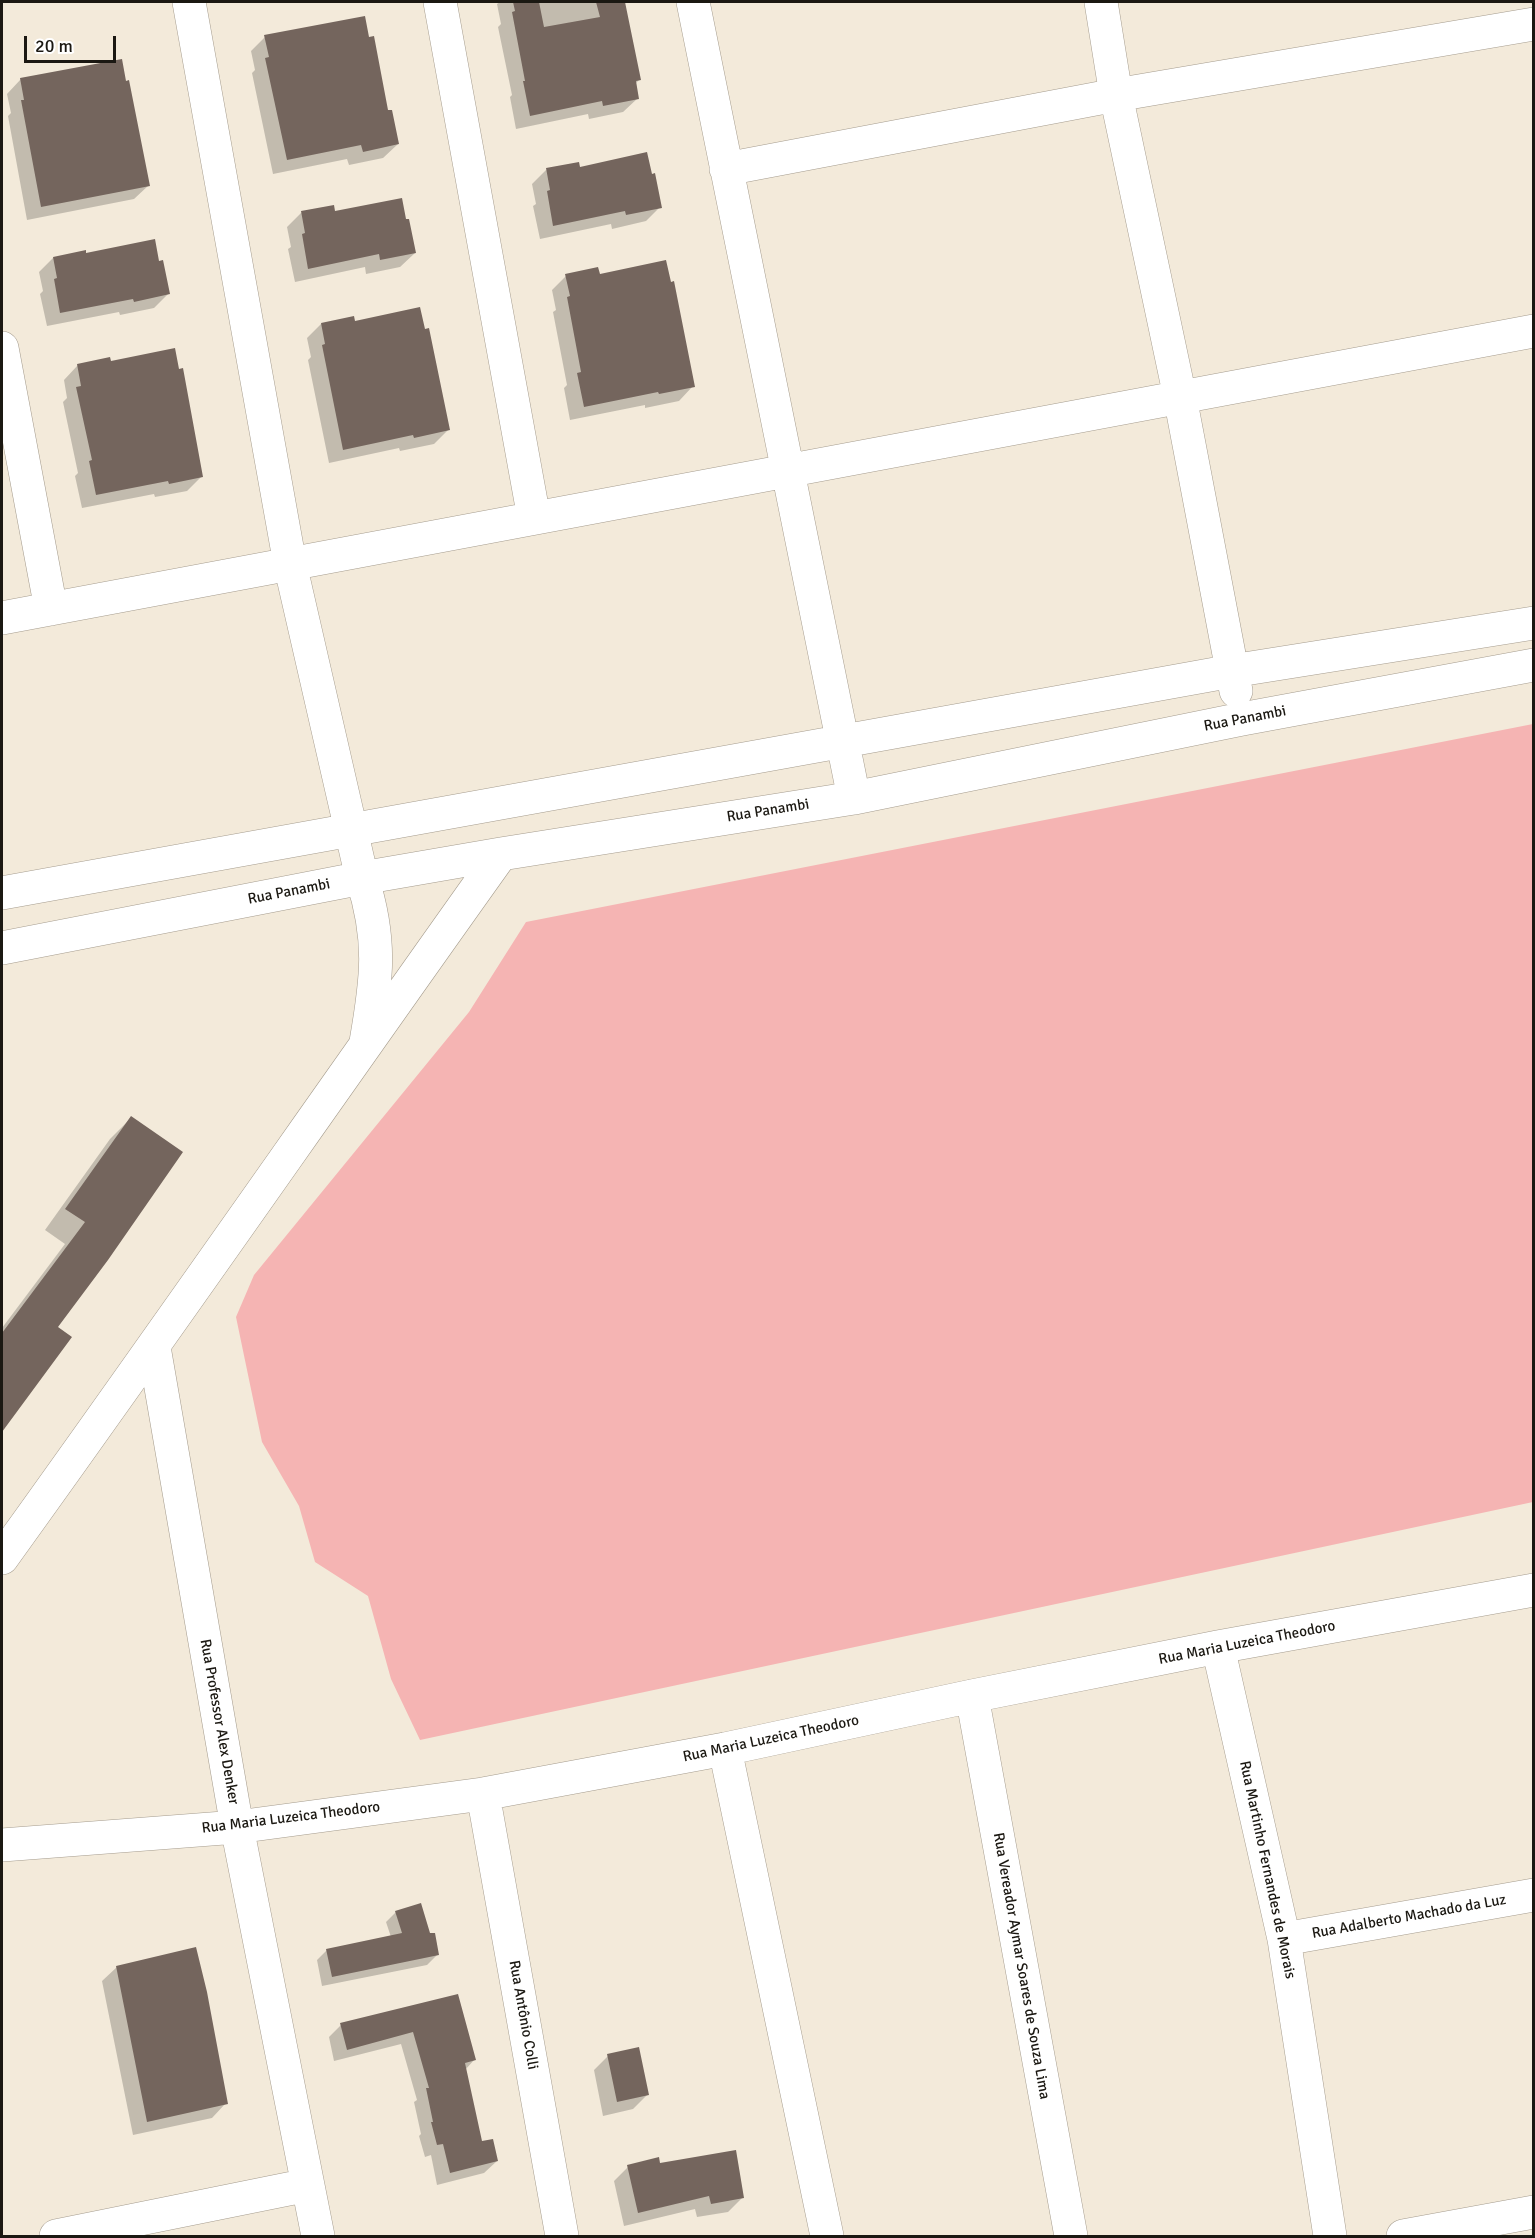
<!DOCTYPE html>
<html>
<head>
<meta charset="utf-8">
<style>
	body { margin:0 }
	#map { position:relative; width:1535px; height:2238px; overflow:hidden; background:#f3eada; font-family:Signika,sans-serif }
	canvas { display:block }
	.frame { position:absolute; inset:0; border:3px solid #1b1812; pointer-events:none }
	.scale { position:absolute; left:24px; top:36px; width:92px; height:27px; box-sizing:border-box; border:3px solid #1b1812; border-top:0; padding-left:8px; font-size:18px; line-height:21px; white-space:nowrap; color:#1b1812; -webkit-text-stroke:4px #fff; paint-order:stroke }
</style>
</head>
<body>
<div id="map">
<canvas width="1535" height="2238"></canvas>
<div class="frame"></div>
<div class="scale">20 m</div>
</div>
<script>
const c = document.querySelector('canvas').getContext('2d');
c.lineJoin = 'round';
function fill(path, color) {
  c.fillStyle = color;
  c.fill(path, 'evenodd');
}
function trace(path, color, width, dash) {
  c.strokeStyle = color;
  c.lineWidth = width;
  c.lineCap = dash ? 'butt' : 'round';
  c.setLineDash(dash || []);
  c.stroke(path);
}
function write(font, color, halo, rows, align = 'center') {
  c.font = font + ' Signika,sans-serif';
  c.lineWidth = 5;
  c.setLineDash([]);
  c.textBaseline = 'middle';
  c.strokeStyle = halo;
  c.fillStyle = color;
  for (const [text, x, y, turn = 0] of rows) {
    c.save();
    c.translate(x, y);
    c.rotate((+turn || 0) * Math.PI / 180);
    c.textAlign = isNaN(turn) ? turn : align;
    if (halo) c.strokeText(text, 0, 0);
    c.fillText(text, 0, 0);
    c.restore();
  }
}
fill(new Path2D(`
	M 1533,724 L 1533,1502 L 420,1740 L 391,1679 L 368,1596 L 315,1562 L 299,1506 L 262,1442 L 236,1317 L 254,1275 L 469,1012 L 526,922 Z`), '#f5b4b3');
fill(new Path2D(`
	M 500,2 L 624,2 L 639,80 L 635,84 L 638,98 L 623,112 L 589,119 L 588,114 L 516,129 L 510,97 L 512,95 L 498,27 L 501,24 L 497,4 Z
	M 265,37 L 387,112 L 398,144 L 383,158 L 349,165 L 347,159 L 273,174 L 252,73 L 255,70 L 251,51 Z
	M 21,79 L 149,185 L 134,199 L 27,220 L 8,116 L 11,113 L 7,94 Z
	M 546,170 L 660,207 L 646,221 L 612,229 L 611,224 L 540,239 L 533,206 L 536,204 L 532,184 Z
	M 332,207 L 334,213 L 415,253 L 400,267 L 366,274 L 365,267 L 295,282 L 288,249 L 291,247 L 287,227 L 301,213 Z
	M 85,255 L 158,263 L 168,294 L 154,308 L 120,315 L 119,312 L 47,326 L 40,294 L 43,291 L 39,272 L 53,258 Z
	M 566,276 L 598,276 L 693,386 L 679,401 L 645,408 L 645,405 L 570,420 L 564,388 L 567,385 L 553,312 L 556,310 L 552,290 Z
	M 353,323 L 448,430 L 434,444 L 400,451 L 399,448 L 329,463 L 308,360 L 311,357 L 307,338 L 321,324 Z
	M 110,363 L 201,477 L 187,491 L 155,497 L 154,494 L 82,508 L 75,476 L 78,473 L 63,402 L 67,398 L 64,380 L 78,365 Z
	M 131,1118 L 56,1327 L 13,1414 L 2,1426 L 2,1328 L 65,1244 L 45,1230 L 110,1139 Z
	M 396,1912 L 437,1955 L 427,1965 L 322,1986 L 317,1960 L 327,1950 L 391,1937 L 386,1922 Z
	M 117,1967 L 226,2103 L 212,2118 L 133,2135 L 102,1981 Z
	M 457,1995 L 475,2059 L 465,2070 L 481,2143 L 497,2161 L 484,2173 L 437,2185 L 431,2155 L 425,2157 L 419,2136 L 421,2134 L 414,2102 L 417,2100 L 401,2044 L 334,2061 L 329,2037 L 341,2025 Z
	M 608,2056 L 647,2095 L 633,2109 L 603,2116 L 594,2070 Z
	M 659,2165 L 742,2198 L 728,2212 L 697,2217 L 695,2209 L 624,2226 L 614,2181 L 628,2167 Z`), '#0003');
fill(new Path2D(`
	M 513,2 L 539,2 L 544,27 L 600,17 L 596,2 L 625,2 L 641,80 L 636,81 L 639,99 L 603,106 L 602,101 L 530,116 L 523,81 L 525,81 L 512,12 L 515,11 Z
	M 365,16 L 369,37 L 374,36 L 388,110 L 392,110 L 399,144 L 363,152 L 361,145 L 287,160 L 265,58 L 269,57 L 264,35 Z
	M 122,59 L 126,81 L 129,80 L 150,186 L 41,207 L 21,100 L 24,100 L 20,78 Z
	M 647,152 L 652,174 L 655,173 L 662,208 L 626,215 L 625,211 L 553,226 L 547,191 L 550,190 L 546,168 L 579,162 L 580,167 Z
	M 402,198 L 406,219 L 409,219 L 416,253 L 380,260 L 379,254 L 308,269 L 302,234 L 305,233 L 301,211 L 334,205 L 335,211 Z
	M 155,239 L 159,261 L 163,260 L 170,294 L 134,302 L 133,299 L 60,313 L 54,279 L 57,278 L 53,257 L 86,250 L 86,253 Z
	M 666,260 L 671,282 L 674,281 L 695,387 L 659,394 L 658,392 L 584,407 L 577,373 L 581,372 L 567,297 L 570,296 L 565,274 L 598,267 L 600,274 Z
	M 420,307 L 425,329 L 429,328 L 450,430 L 414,438 L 413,435 L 343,450 L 322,345 L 325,344 L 321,323 L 354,316 L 355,321 Z
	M 175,348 L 179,369 L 183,368 L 203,477 L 169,484 L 168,481 L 96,495 L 89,461 L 92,460 L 76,387 L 81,386 L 77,364 L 110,357 L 111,361 Z
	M 131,1116 L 183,1152 L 108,1260 L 58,1327 L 72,1337 L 2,1432 L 2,1333 L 85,1222 L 65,1209 Z
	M 421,1903 L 430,1933 L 435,1933 L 439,1955 L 332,1977 L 326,1949 L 402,1933 L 395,1911 Z
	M 196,1947 L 207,1992 L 228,2104 L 147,2122 L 116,1966 Z
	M 458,1994 L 476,2060 L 465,2063 L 482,2141 L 493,2139 L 498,2161 L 450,2173 L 443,2144 L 437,2145 L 431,2122 L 433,2122 L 426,2088 L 429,2088 L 413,2032 L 347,2050 L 340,2023 Z
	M 639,2047 L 649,2095 L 617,2102 L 607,2054 Z
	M 736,2150 L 744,2198 L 711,2204 L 709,2196 L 638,2213 L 627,2165 L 659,2157 L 660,2163 Z`), '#74655d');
const minor = new Path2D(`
	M 189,2 L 290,564 L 362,878 C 382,940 377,979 366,1042
	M 440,2 L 534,518
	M 693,2 L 854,798
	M 1101,2 L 1116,95 L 1180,397 L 1236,691
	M 726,169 L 1116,95 L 1534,24
	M 2,348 L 51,609
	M 2,618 L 1534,331
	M 2,893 L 1232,671 L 1534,623
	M 2,948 L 362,878 L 501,854 L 854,798 L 1242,719 L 1534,665
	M 154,1347 L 237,1827 L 318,2236
	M 2,1558 C 170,1325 334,1088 501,854
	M 1218,1647 L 1284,1939 L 1330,2236
	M 972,1696 L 1071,2236
	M 725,1749 L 827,2236
	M 483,1794 L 562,2236
	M 2,1845 L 237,1827 L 483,1794 L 725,1749 L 972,1696 L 1218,1647 L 1534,1590
	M 1284,1939 L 1534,1895
	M 56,2236 L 308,2185
	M 1403,2236 L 1534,2212`);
trace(minor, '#a59c8e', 34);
trace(minor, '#fff', 33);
write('15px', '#1b1812', '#fff', [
	["Rua Panambi",1245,719,-11],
	["Rua Panambi",768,811,-9],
	["Rua Panambi",289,892,-11],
	["Rua Maria Luzeica Theodoro",1247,1643,-11],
	["Rua Professor Alex Denker",219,1722,80],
	["Rua Maria Luzeica Theodoro",771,1739,-12],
	["Rua Maria Luzeica Theodoro",291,1818,-7],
	["Rua Martinho Fernandes de Morais",1267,1870,78],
	["Rua Adalberto Machado da Luz",1409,1917,-10],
	["Rua Vereador Aymar Soares de Souza Lima",1021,1966,80],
	["Rua Antônio Colli",523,2015,80]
]);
</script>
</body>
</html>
